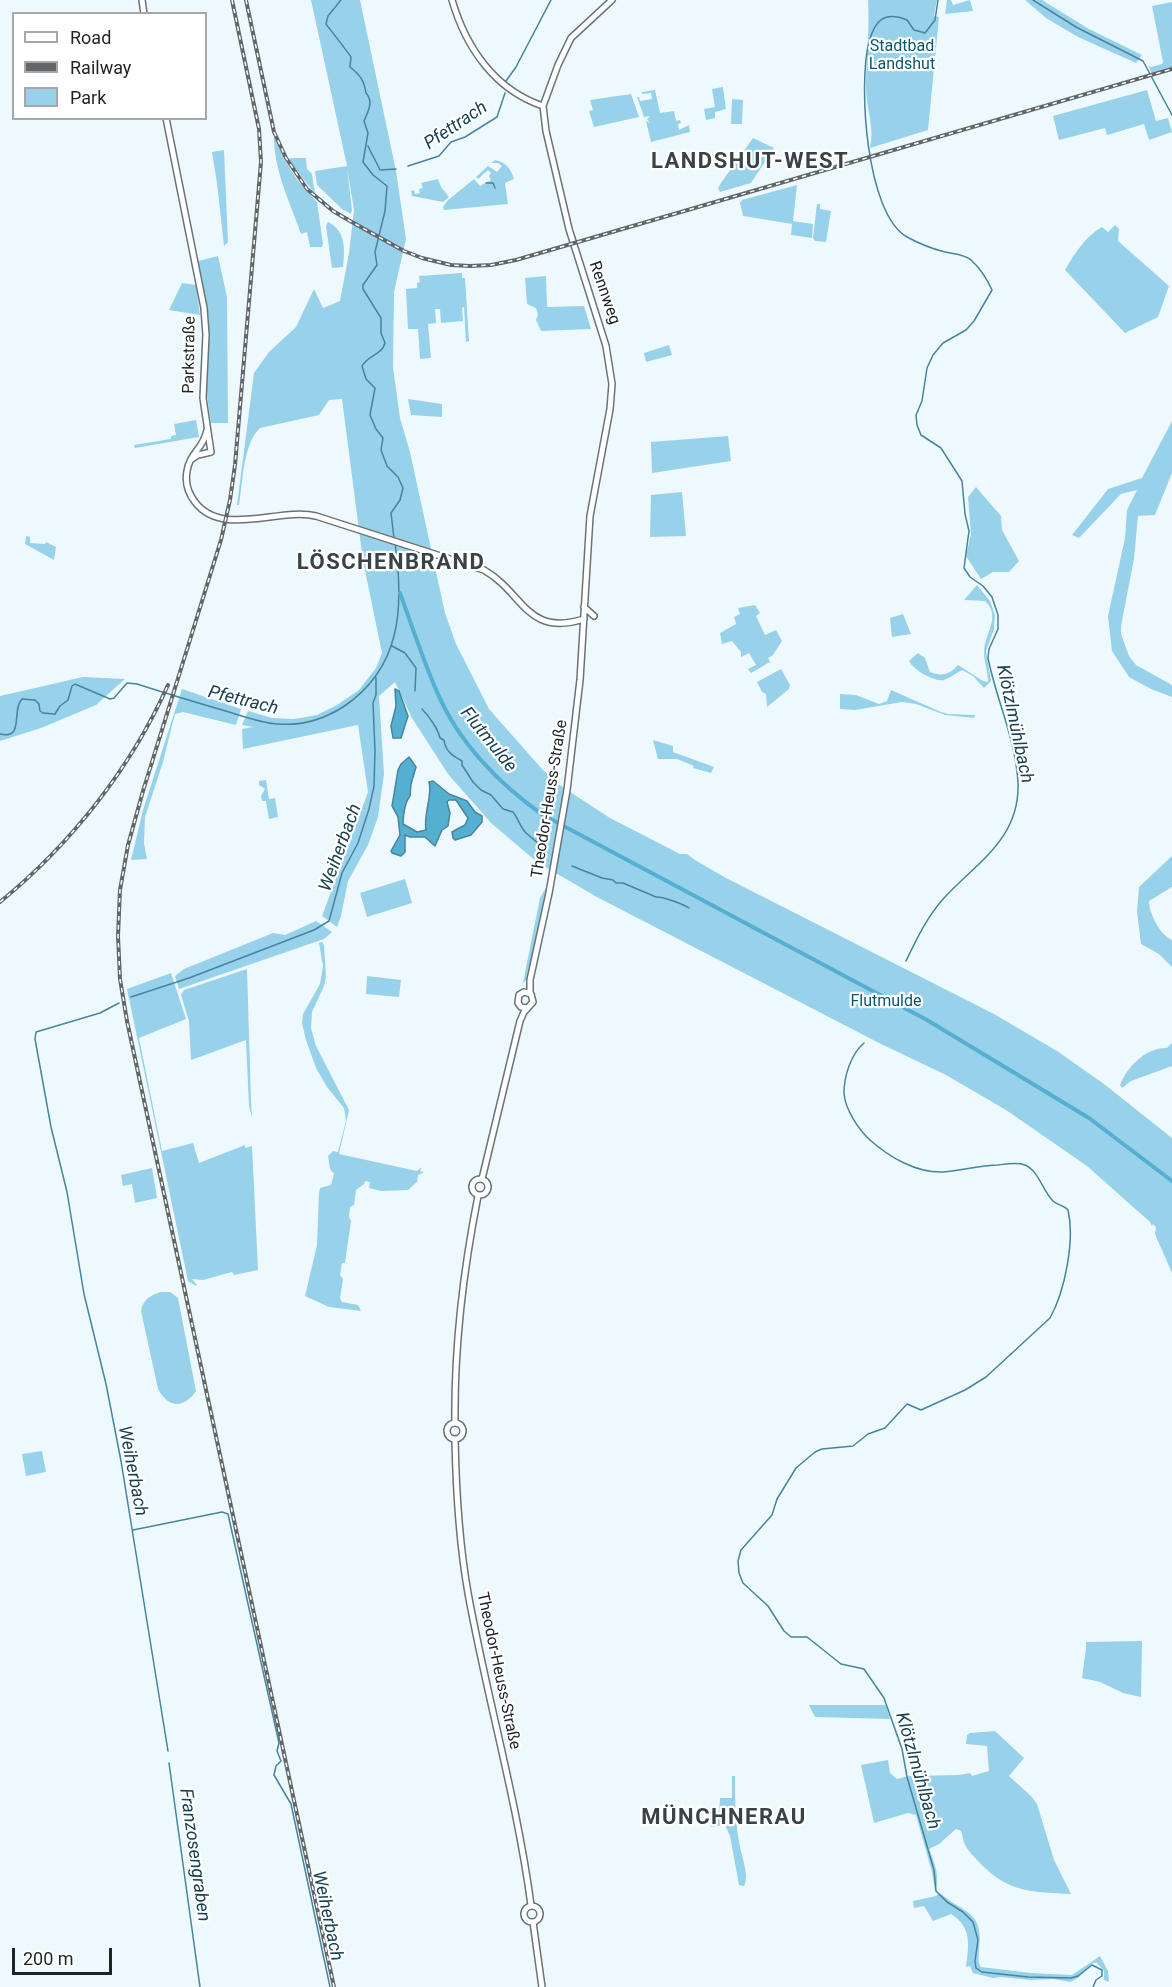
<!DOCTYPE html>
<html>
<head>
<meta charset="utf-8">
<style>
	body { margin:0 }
	#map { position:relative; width:1172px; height:1987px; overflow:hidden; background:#eef9fe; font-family:Roboto,sans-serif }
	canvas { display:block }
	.legend { position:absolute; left:12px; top:12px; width:195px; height:108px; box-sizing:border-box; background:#fff; border:2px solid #a5a7a8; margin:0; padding:8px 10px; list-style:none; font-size:18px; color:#1f2325 }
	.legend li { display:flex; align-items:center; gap:12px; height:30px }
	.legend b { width:30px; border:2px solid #a5a7a8 }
	.scale { position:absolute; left:12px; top:1948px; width:100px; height:27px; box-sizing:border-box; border:3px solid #1f2325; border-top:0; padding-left:8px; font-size:18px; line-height:21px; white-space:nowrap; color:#1f2325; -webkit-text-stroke:4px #fff; paint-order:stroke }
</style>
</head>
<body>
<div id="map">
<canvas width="1172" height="1987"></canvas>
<ul class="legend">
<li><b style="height:8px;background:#fff"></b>Road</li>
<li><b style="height:8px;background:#606669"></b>Railway</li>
<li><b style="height:16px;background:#98d2ea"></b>Park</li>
</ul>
<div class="scale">200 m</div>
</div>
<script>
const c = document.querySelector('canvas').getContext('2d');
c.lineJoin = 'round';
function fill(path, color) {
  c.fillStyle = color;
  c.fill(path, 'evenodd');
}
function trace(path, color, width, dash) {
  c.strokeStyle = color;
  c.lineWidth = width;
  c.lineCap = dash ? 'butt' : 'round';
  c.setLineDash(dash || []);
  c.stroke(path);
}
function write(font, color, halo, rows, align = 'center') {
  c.font = font + ' Roboto,sans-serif';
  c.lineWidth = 4.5;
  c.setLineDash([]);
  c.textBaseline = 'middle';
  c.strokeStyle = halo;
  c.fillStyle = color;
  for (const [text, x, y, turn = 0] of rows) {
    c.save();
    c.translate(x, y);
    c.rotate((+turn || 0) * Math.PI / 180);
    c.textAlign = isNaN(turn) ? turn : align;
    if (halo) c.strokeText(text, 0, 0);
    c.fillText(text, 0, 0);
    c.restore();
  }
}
fill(new Path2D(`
	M 311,0 L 360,0 L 396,171 L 406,239 L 394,292 L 393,367 L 400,418 L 410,452 L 445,613 L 456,644 L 489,709 L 542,769 L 561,786 L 610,818 L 680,854 L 687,854 L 695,860 L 726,878 L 994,1014 L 1057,1051 L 1104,1084 L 1172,1138 L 1172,1273 L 1155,1234 L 1156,1227 L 1153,1224 L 1152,1226 L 1150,1222 L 1087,1166 L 1006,1110 L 946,1075 L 881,1044 L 595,896 L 537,862 L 491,823 L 448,774 L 412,718 L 395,682 L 379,696 L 384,774 L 378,817 L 368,845 L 348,881 L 341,916 L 337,927 L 322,916 L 368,792 L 358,725 L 243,749 L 242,729 L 253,727 L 242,725 L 248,711 L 272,718 L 294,719 L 317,715 L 337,705 L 359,690 L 376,668 L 382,653 L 363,561 L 342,399 L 329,400 L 319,415 L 260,428 C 243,444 243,482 239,505 L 237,505 L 254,373 L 269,352 L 296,327 L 314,289 L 323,308 L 340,301 L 349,253 L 354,210 L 347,167 L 352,210 L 351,214 L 342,209 L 317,185 L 315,171 L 347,166 Z
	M 868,0 L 937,0 L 934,16 L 939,17 L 928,130 L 870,148 C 875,128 866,108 866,88 C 866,58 870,30 868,0 Z
	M 947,0 L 951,0 L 953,5 L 970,0 L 973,11 L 945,14 Z
	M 1025,0 L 1042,0 L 1089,29 L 1142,55 L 1136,63 L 1078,37 L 1046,18 Z
	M 1172,2 L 1172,68 L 1152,74 L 1148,65 L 1151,67 L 1162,64 L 1163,62 L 1152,6 Z
	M 723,87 L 726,109 L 715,112 L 715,118 L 706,120 L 704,109 L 715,107 L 712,89 Z
	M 655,90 L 660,113 L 674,111 L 676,121 L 680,120 L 681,123 L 678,124 L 679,130 L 689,125 L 690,132 L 651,142 L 646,121 L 650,123 L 647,119 L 650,116 L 644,117 L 637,97 L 639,97 L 640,101 L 652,99 L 651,93 L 642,94 L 642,92 Z
	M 1147,90 L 1156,121 L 1168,118 L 1172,132 L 1149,140 L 1144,124 L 1107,135 L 1105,128 L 1059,140 L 1053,116 Z
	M 631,94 L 639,117 L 594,127 L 589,111 L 593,110 L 590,100 Z
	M 732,99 L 743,100 L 742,124 L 731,124 Z
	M 274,135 L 284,159 L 298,181 L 317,202 L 323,244 L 322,247 L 310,247 L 307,232 L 301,234 C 289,199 274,172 274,135 Z
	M 753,138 L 774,148 L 751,183 L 720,192 L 718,188 L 721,183 Z
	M 224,150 L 228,242 L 224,246 L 217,183 L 212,152 Z
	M 293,158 L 306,158 L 307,169 L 312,174 L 315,194 L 288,159 Z
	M 495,160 C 506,162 511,169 514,179 L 505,183 L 508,204 L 444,210 L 443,207 L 447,201 L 474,179 L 480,186 L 491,180 L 489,176 L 491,173 L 488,170 L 478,179 L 476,177 L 488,166 L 497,172 L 502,166 L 498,163 L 491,163 Z
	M 438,179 L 441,187 L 449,197 L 443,202 L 412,196 L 411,191 L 414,190 L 415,194 L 420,193 L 419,189 L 423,188 L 421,183 Z
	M 797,185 L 793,221 L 813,224 L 812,238 L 791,235 L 792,224 L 743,216 L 740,203 L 742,200 Z
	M 817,204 L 820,204 L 820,209 L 831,211 L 826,242 L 815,241 L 813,238 Z
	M 328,222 C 346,231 345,249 343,267 L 332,268 L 326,226 Z
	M 1115,225 L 1119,229 L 1118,241 L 1169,286 L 1158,317 L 1125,333 L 1065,270 C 1074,254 1086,236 1102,227 L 1108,232 Z
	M 218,256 L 227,297 L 228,423 L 211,423 L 206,389 L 209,319 L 198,261 Z
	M 462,273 L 462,278 L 465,278 L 469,341 L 466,342 L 464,307 L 462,308 L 463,321 L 441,323 L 440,309 L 435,309 L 436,323 L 428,324 L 431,358 L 420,359 L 418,329 L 408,329 L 406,289 L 417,288 L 417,283 L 420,282 L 419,276 Z
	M 546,276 L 547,307 L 584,306 L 591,329 L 541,331 L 536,320 L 538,315 L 536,308 L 527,304 L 525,278 Z
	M 182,283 L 196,285 L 200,315 L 169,310 Z
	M 669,345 L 672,355 L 646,362 L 644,353 Z
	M 408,399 L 442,404 L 442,417 L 411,415 Z
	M 196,420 L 199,437 L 135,448 L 134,445 L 171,439 L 171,436 L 176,435 L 174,424 Z
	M 1172,421 L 1172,473 L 1155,515 L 1138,516 L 1134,559 L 1121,626 L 1121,634 L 1129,656 L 1136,665 L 1172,685 L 1172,697 L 1151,689 L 1129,677 L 1112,651 L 1108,616 L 1125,538 L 1127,510 L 1137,490 L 1121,494 L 1079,538 L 1072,535 L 1108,489 L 1142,478 Z
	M 728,436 L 731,461 L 652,473 L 651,442 Z
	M 976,487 L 1001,516 L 1002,530 L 1019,561 L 1009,572 L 993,572 L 981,579 L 966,556 L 971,534 L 968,497 Z
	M 682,492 L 686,536 L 650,537 L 651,495 Z
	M 26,536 L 30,537 L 30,543 L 45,544 L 46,542 L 56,547 L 54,560 L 25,544 Z
	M 977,585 L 990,601 L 995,615 L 994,629 L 986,651 L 991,681 L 984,688 L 973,676 L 962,670 C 956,673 950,678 944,680 C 933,682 913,669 909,661 L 918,653 L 925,658 L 930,672 C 942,677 950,674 958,665 L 983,681 L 988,682 C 988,672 984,662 984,652 C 984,634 1002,617 985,601 L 964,600 Z
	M 755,605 L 760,613 L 756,616 L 765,635 L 776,630 L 782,641 L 773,655 L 768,658 L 770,662 L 751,673 L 748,669 L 756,665 L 749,653 L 741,657 L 741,652 L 732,641 L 722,644 L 720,633 L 736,624 L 734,617 L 740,614 L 738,608 Z
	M 903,614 L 911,634 L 892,637 L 890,618 Z
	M 781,669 L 790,685 L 789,689 L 767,707 L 766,694 L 762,692 L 757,682 Z
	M 83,677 L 125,679 L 96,705 L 41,728 L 0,741 L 0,696 Z
	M 182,689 L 241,709 L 236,725 L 183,712 L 175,714 L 163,762 L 145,817 L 144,843 L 147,859 L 131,860 L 143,810 Z
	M 891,690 L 941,712 L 948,714 L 975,715 L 974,718 L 945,715 L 916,704 L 902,702 L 855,710 L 840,709 L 840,694 L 856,695 L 879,704 L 887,701 Z
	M 653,740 L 673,746 L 673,752 L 714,767 L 711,773 L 693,768 L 694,766 L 677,759 L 658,759 Z
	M 266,780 L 269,799 L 275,798 L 278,817 L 269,819 L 266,801 L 262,801 L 261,796 L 265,789 L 259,785 L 259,781 Z
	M 1172,856 L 1172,887 L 1149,901 C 1149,913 1160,935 1172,940 L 1172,967 L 1159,954 L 1141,944 L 1137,911 L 1139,887 Z
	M 405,879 L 412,903 L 367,917 L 360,893 Z
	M 547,886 L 527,980 L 523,983 L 540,898 Z
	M 316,921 L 332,932 L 324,939 L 179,989 L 175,976 L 184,969 L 273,933 L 285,935 Z
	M 322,942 L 324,945 L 326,977 L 324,986 L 312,1012 L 311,1028 L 316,1046 L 349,1110 L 339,1154 L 417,1171 L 422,1167 L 420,1171 L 424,1172 L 418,1175 L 417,1182 L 408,1190 L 381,1191 L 369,1188 L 370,1182 L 365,1181 L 364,1184 L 356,1190 L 354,1205 L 350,1207 L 349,1217 L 351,1221 L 345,1263 L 342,1263 L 340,1275 L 343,1279 L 340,1298 L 342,1302 L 358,1305 L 361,1311 L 329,1307 L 305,1296 L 317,1245 L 319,1193 L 320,1188 L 331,1185 L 334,1174 L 330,1169 L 328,1156 L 333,1151 L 338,1152 L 346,1121 L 344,1108 L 327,1087 L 316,1068 L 306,1040 L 302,1023 L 303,1014 L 320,984 L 323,966 L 319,943 Z
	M 247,969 L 251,1101 L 252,1118 L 249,1106 L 246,1040 L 191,1060 L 189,1021 L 181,995 L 184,990 Z
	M 171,973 L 186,1019 L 139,1038 L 162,1151 L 193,1143 L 199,1163 L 245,1145 L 245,1148 L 252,1146 L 258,1270 L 234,1275 L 232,1272 L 203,1280 L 192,1279 L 197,1285 L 196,1286 L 188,1281 L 127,989 Z
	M 367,976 L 401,980 L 399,997 L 366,994 Z
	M 1172,1043 L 1172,1066 L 1131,1081 L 1122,1088 L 1120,1085 C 1127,1067 1146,1047 1167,1048 Z
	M 152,1168 L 157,1198 L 135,1203 L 132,1184 L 123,1186 L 121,1175 Z
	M 161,1292 L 170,1292 L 178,1298 L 196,1391 C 184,1409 168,1408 158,1389 L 141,1311 C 143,1299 151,1295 161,1292 Z
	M 42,1451 L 46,1472 L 26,1476 L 22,1454 Z
	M 1142,1641 L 1141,1697 L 1123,1693 L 1100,1682 L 1082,1678 L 1086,1648 L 1086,1642 Z
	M 809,1705 L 886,1705 L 890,1719 L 815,1717 Z
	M 995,1731 L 1024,1758 L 1009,1776 L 1032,1797 L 1037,1804 L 1054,1860 L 1071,1894 C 1033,1892 1008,1893 980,1863 C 975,1858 969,1852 965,1845 C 963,1841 963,1836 961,1831 L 956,1829 L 939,1844 L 929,1849 C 934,1862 941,1878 935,1891 L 932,1872 L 916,1815 L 908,1813 L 874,1823 L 861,1765 L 888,1760 L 890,1773 L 897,1779 L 908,1776 L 959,1775 L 970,1773 L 972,1776 L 989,1771 L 987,1746 L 966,1744 L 967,1735 L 970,1733 Z
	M 732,1776 L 735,1776 C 735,1804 735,1831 743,1859 C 745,1868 748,1878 744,1886 L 739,1885 L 730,1836 L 725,1825 L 711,1827 L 710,1816 L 719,1814 L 720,1798 L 732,1798 Z
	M 939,1893 C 945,1896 949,1901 955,1904 C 976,1916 982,1923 979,1949 C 979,1956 977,1962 981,1967 L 1031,1973 L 1072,1975 L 1100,1956 L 1108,1971 L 1109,1982 L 1104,1980 L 1104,1971 L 1097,1963 L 1093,1963 L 1078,1978 L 1070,1982 L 1054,1979 L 1031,1980 L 1001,1977 L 993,1978 L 973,1973 L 970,1966 L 966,1967 C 969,1945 972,1927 951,1914 L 933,1921 L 924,1906 L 914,1908 L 913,1901 L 936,1896 Z`), '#98d2ea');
const water = new Path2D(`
	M 395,689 L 399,691 L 408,716 L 401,738 L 393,738 L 391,726 L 396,706 Z
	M 409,757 L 416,767 L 411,784 L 410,796 C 405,802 403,815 403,824 L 417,832 L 426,830 C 423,814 433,795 429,782 L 433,781 L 449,794 L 467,801 L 475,812 L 482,816 L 482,822 L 471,835 L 455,840 L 453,838 L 452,832 L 465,825 L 468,818 L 456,800 L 449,800 L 447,802 L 450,813 L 448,826 L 442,830 L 435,846 L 425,837 L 410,837 L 405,835 L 405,852 L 401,856 L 392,853 L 391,851 L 400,835 L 398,817 L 392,806 L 398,770 L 401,764 Z`);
fill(water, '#55afd1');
trace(water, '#45859d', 1.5);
trace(new Path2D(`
	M 341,0 L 328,16 L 326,24 C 329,28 350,55 351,57 C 351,58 350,65 350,67 C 360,75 364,80 366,93 C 374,102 368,111 364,121 L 368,133 L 363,162 L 373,175 L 387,186 L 385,211 L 375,252 L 377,265 L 363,285 L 363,289 L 381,318 L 381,333 L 385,343 C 382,355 368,355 362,366 L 366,379 L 375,388 L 370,415 L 376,429 L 383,438 L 381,450 L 387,466 L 398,477 L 403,488 L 400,500 L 391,513 L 394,538
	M 1033,0 L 1076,27 L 1143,61 L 1172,115
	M 506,81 L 516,67 L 551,0
	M 368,146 C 372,155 376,161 380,170 L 396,169
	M 408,166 L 439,156 L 451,142 L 465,137 L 497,117 L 505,93
	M 486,183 L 493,183 L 495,188
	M 392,646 L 405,653 L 416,668 L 415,691
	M 422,709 C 429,716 438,729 440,738 L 444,740 C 445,751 453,756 462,761 L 462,765 L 473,782 L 481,790 L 491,795 L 503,809 L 513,812 C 518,818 520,827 526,833 C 534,840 541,844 546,853
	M 0,734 C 25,740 11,710 22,699 L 35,700 L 39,704 L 40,711 L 43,713 L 55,714 L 60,706 L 68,700 L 72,686 L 75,684 L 110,699 L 114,698 L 127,683 L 137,684 C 168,694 198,703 229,712 C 245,717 262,723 278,724 C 301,726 324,719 343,707 C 402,668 404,606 395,543
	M 572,866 L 602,878 L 613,880 L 616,883 L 623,883 L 656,897 C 662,896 685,905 689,908
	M 906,961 C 917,938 927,917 944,898 C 977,862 1020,839 1018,783 C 1016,740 996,699 988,658 L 989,649 L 998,629 L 998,615 L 992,597 L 983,586 L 970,577 L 964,568 L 969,531 L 965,514 L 962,481 L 941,448 L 921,435 L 917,425 L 916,415 L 922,401 L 927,368 L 933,355 L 943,343 L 966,330 L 974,321 L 992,290 C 987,279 980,268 971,260 C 964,254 954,254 945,252 C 933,249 918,243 907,237 C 866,214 858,84 869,42 C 875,20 884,11 907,20 L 914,30 L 925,33 L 935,20 L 938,0
	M 131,997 L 189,978 L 314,930 L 329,921 L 342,873 L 358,843 L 369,809 L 374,786 L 375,751 L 373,703 L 376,695 L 376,678
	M 119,1003 L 100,1013 L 36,1032 L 35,1039 L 51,1127 L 67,1192 L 84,1294 L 106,1384 L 121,1461 L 168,1751
	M 864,1043 C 851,1054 844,1076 844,1093 C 845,1109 858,1129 870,1140 C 889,1157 916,1173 943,1172 C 962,1171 979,1165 998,1165 C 1006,1164 1017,1162 1025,1165 C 1038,1170 1043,1191 1053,1201 C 1057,1205 1064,1205 1068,1210 C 1075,1240 1065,1291 1050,1318 L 986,1377 L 965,1390 L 921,1410 L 907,1404 L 885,1428 L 868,1434 L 853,1446 L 822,1449 L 815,1452 L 796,1468 L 777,1499 L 772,1515 L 741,1550 L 738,1561 L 739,1573 L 743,1583 L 768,1606 L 784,1631 L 791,1637 L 807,1637 L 841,1664 L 864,1669 L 884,1698 L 902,1749 L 907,1777 L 934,1870 L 936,1891 L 947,1902 L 963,1912 L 973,1922 L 978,1940 L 975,1961 L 976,1968 L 982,1972 L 1028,1977 L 1071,1978 L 1078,1976 L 1092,1965 L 1102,1970 L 1102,1976 L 1096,1980 L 1093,1987
	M 133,1530 L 222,1512 L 228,1514 L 279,1743 L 277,1751 L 281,1761 L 276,1766 L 274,1775 L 291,1804 L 330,1987
	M 169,1763 L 200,1987`), '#45859d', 1.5);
trace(new Path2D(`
	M 400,593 C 412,626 423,660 437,692 C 458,742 499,784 543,815 L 927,1020 L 1089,1118 L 1172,1181`), '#55afd1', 4);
const secondary = new Path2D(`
	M 142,0 L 144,14
	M 452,0 C 466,48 495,90 543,106
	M 166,118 L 204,308 L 206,335 L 203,398 L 211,452 L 198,455 L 192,459
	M 207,430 C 203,450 190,452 187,471 C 185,482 188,493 195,502 C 222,538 280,507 316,516 L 484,570 C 524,593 526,637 584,619
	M 584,607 L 594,616
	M 530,993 L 530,980 L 549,893 L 567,790 L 580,680 L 590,516 L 610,409 L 612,384 L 606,346 L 569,229 L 546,131 L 543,106 L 558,65 L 571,38 L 612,0
	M472 1187a8 8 0 1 1 16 0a8 8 0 1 1-16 0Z
	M 482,1179 L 520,1021 L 524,1012 L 533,1002 L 531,994 L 524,992 L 519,995 L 518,1003 L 521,1007 L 527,1008
	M447 1431a8 8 0 1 1 16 0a8 8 0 1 1-16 0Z
	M 455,1423 C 454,1344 463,1272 478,1196
	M 455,1439 C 456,1491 459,1542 468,1593 C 487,1698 517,1800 531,1905
	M524 1914a8 8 0 1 1 16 0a8 8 0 1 1-16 0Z
	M 533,1922 L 542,1987`);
trace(secondary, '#6a7478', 8);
trace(secondary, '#fff', 5);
const rail = new Path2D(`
	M 232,0 L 259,129 L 261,162 L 235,465 L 230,500 L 221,540 L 143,791 L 128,845 L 120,890 L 118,936 L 120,979 L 127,1021 L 334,1987
	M 246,0 L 274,132 L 286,158 L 307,189 L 333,211 L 350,221 L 404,251 L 422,258 L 451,265 L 470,266 L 491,265 L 516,260 L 1172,69
	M 0,902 C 71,844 131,768 168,685`);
trace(rail, '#606669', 4);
trace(rail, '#fff', 1.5, [4.5]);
write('16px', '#09566e', '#fff', [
	["Stadtbad",902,47],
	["Landshut",902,65],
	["Flutmulde",886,1002]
]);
write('16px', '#1f2325', '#fff', [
	["Rennweg",604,293,71],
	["Parkstraße",190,355,-89],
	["Theodor-Heuss-Straße",550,799,-81],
	["Theodor-Heuss-Straße",498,1671,78]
]);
write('italic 18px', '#194150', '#fff', [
	["Pfettrach",456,126,-34],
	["Pfettrach",243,701,14],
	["Klötzlmühlbach",1014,724,78],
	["Flutmulde",488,740,51],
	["Weiherbach",341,848,-70],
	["Weiherbach",132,1471,79],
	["Klötzlmühlbach",917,1771,74],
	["Franzosengraben",194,1855,82],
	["Weiherbach",327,1916,78]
]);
c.letterSpacing = '1.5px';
write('bold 22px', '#394246', '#fff', [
	["LANDSHUT-WEST",750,162],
	["LÖSCHENBRAND",391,563],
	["MÜNCHNERAU",724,1818]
]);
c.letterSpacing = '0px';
</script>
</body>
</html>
